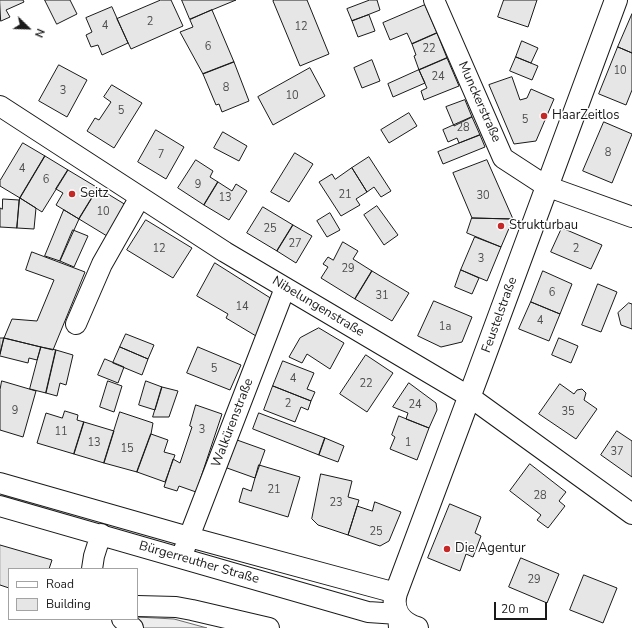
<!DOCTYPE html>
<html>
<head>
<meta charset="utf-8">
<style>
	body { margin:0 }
	#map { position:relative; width:632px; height:628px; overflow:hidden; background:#fff; font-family:"Nunito Sans",sans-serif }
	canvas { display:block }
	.legend { position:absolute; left:8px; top:568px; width:130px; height:52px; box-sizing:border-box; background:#fff; border:1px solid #a3a3a3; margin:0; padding:5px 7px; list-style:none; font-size:12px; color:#1a1a1a }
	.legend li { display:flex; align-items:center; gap:8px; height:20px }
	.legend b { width:20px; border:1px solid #a3a3a3 }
	.north { position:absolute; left:8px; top:8px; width:40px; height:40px; -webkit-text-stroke:3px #fff; paint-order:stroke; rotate:113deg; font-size:11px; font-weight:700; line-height:16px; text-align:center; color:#1a1a1a }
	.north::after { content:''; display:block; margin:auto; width:14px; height:18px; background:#1a1a1a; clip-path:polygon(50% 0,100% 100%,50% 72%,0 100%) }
	.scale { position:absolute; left:494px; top:602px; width:53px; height:18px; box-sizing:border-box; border:2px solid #1a1a1a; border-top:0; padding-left:5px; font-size:12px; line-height:14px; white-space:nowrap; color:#1a1a1a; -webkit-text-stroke:3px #fff; paint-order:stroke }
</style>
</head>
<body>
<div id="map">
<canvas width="632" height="628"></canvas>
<ul class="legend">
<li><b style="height:5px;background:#fff"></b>Road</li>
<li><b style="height:11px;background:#e6e6e6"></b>Building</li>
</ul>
<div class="north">N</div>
<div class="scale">20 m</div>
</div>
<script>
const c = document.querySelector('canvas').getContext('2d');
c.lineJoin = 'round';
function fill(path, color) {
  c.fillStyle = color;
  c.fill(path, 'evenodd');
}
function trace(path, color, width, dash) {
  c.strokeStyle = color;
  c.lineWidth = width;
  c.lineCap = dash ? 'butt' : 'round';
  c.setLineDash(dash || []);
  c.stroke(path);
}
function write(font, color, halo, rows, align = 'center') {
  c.font = font + ' "Nunito Sans",sans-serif';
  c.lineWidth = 3;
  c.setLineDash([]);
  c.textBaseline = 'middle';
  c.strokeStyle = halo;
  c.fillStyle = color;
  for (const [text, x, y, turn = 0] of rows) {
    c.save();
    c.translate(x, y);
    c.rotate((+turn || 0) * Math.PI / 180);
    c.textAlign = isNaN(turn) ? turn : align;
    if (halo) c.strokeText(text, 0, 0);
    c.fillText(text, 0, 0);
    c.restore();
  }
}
const parking = new Path2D(`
	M 137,617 L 174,619 L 207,628 L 132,628 Z`);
fill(parking, '#ededed');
trace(parking, '#6a6a6a', 1);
const building = new Path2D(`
	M 0,0 L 23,0 L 24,2 L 6,10 L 10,17 L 1,21 Z
	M 45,0 L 70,0 L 77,14 L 57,24 Z
	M 161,0 L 171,0 L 183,26 L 131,49 L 117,19 Z
	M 182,0 L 236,0 L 190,19 Z
	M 275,0 L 307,0 L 329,54 L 300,66 L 273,1 Z
	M 370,0 L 377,0 L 380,10 L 352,21 L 347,9 Z
	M 504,0 L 537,0 L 528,27 L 498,17 Z
	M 425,5 L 437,33 L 412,44 L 407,33 L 390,40 L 383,23 Z
	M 112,7 L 128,43 L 102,55 L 98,45 L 91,47 L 86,35 L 92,32 L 86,18 Z
	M 212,10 L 234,62 L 203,74 L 180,32 L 193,27 L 190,20 Z
	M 632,14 L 632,53 L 618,47 Z
	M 369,15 L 375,31 L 358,37 L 352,21 Z
	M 437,33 L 447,58 L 419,70 L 414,56 L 416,55 L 412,44 Z
	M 522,41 L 538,48 L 531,63 L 516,57 Z
	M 618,47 L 632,53 L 632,90 L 626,105 L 599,94 Z
	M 516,57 L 538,66 L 532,80 L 510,71 Z
	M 447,58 L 459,86 L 424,100 L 421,91 L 427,88 L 419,70 Z
	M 372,60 L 380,81 L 362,88 L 354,68 Z
	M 234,62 L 249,101 L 222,112 L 219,104 L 216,105 L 203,74 Z
	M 59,65 L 87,80 L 67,117 L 39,101 Z
	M 310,68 L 325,96 L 273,125 L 258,97 Z
	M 419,70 L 425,83 L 393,97 L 388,84 Z
	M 512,77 L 520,100 L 527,98 L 531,89 L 554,99 L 536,141 L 514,144 L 489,85 Z
	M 112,85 L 142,103 L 114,148 L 87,131 L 95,118 L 99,120 L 111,102 L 104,97 Z
	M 465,100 L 472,117 L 454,126 L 446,107 Z
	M 409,113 L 417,126 L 389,143 L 381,130 Z
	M 472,117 L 480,135 L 459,143 L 457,138 L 448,142 L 443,130 Z
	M 604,122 L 632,134 L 612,183 L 583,171 Z
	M 156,130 L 184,147 L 166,179 L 138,162 Z
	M 223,132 L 247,146 L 239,161 L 214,148 Z
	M 480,135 L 485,147 L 443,164 L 438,152 Z
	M 23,143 L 45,156 L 20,198 L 0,186 L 0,181 Z
	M 295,153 L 313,164 L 289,202 L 271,192 Z
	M 45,156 L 68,170 L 42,212 L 20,198 Z
	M 369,157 L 391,191 L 381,197 L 374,187 L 367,192 L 352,168 Z
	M 196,160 L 213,171 L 210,177 L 218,182 L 204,205 L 178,188 Z
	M 487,160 L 513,219 L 472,218 L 453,173 Z
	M 352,168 L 367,192 L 356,199 L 360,205 L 341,216 L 319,182 L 332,174 L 335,179 Z
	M 68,170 L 98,188 L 79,219 L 56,205 L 63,193 L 56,189 Z
	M 218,182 L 232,191 L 236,184 L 247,191 L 229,220 L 204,205 Z
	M 98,188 L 126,205 L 107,236 L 79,219 Z
	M 20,198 L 36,208 L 34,229 L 17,228 Z
	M 3,199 L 19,200 L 17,228 L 0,227 L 0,208 L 2,209 Z
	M 377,206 L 398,235 L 384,245 L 364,215 Z
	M 263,207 L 293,225 L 277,251 L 247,233 Z
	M 64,210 L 79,219 L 60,261 L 45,256 Z
	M 330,213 L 340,230 L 327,237 L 317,221 Z
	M 472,218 L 513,219 L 501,247 L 467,233 Z
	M 146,220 L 192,248 L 173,278 L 127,250 Z
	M 293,225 L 312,236 L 296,263 L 277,251 Z
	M 562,228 L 602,245 L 591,269 L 551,252 Z
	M 73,230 L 88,236 L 74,267 L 60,261 Z
	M 475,237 L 501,247 L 487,281 L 461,270 Z
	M 343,242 L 358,251 L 353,259 L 372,271 L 355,299 L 321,278 L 328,267 L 323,264 L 328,257 L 333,260 Z
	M 32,252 L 85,272 L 53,350 L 4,338 L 12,319 L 37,321 L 54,280 L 26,270 Z
	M 215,263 L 272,299 L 256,336 L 226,318 L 228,314 L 197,296 Z
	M 461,270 L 479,278 L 472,294 L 455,287 Z
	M 372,271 L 409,293 L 392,321 L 355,299 Z
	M 543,271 L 572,284 L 560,314 L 531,302 Z
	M 598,284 L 617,292 L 601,332 L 582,325 Z
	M 434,301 L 472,317 L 462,342 L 441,347 L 418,336 Z
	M 531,302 L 560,314 L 549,341 L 519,329 Z
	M 629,303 L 632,304 L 632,329 L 621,325 L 618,313 Z
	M 319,328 L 344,343 L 330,369 L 307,354 L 302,363 L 289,357 L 300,338 Z
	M 126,334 L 154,345 L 148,359 L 120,347 Z
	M 0,338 L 4,338 L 0,354 Z
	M 4,338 L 41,347 L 37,360 L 29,358 L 28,363 L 0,356 Z
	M 559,338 L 578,346 L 571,363 L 552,355 Z
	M 41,347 L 56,350 L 46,393 L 30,389 Z
	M 120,347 L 148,359 L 142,375 L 113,363 Z
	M 198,347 L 241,365 L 230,390 L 187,373 Z
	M 56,350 L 73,355 L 66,385 L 60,383 L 57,396 L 46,393 Z
	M 366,355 L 393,373 L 367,412 L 340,394 Z
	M 105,359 L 124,367 L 118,383 L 98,375 Z
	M 283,361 L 314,373 L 307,389 L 315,392 L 311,401 L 273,386 Z
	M 2,381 L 36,391 L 23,437 L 0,430 L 0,390 Z
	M 108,381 L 122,386 L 114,412 L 100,407 Z
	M 146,381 L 162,387 L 155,410 L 139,405 Z
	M 409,383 L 436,403 L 437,410 L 429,428 L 406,419 L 408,413 L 393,407 Z
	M 560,384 L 574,394 L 577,390 L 582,389 L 586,393 L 584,400 L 597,409 L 576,439 L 539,414 Z
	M 273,386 L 311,401 L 308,410 L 301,407 L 295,422 L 264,410 Z
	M 162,387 L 178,391 L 169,417 L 153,417 Z
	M 196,405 L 222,414 L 196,492 L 179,486 L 177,491 L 164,487 L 173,459 L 180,463 L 192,427 L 190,426 Z
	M 65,411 L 78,415 L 77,420 L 84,422 L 74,454 L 37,443 L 46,413 L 62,418 Z
	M 120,412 L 153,423 L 151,434 L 137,472 L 104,463 Z
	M 259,413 L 325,438 L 319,455 L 253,429 Z
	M 399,416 L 429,428 L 417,460 L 390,449 L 395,437 L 392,435 Z
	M 84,422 L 114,431 L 104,463 L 74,454 Z
	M 617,431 L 632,441 L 632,477 L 601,455 Z
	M 151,434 L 168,440 L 164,452 L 175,455 L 165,482 L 137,472 Z
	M 325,438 L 344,446 L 338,462 L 319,455 Z
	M 237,440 L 265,450 L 255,478 L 227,468 Z
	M 530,464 L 566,492 L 559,501 L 565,506 L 548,528 L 537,520 L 541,515 L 510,491 Z
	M 259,465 L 300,477 L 288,517 L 239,502 L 243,488 L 251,491 Z
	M 321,474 L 352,481 L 348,497 L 359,500 L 348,535 L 318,525 L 312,519 Z
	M 375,502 L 401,512 L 389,541 L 380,546 L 348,535 L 357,506 L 372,511 Z
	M 450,504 L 481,517 L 475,533 L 481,536 L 473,557 L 466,554 L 460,571 L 428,558 Z
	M 0,545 L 52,560 L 49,569 L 9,569 L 9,588 L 0,585 Z
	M 521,558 L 559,574 L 547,603 L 509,587 Z
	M 584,575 L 617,588 L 603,623 L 570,610 Z`);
fill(building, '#e6e6e6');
trace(building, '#1a1a1a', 1);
const minor = new Path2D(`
	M 434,0 L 503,158 L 546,186 L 632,217
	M 0,106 L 225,252 L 470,397 L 632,514
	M 76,324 L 102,264 L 140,197
	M 0,483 L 189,537 L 396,593
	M 0,506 L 368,612 L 398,614 L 399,628
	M 184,550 L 285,288
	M 92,569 L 94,556 L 101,534
	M 137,606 L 176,607 L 192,610 L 269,628
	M 122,619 L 133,628`);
const major = new Path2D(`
	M 417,628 C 401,623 391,610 396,593 C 471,396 542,197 616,0`);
trace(minor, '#1a1a1a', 22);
trace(major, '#1a1a1a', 24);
trace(minor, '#fff', 20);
trace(major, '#fff', 22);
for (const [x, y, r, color] of [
	[544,116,4,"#c62828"],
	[72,194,4,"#c62828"],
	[501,226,4,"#c62828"],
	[447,549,4,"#c62828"]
]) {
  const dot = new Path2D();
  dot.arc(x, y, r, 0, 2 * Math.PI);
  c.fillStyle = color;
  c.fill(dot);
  trace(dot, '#fff', 1.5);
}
write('11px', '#4d4d4d', null, [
	["2",150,22],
	["4",105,26],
	["12",301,27],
	["6",208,47],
	["22",429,49],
	["10",620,71],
	["24",438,77],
	["8",226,88],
	["3",63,91],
	["10",292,96],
	["5",121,111],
	["5",525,120],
	["28",463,128],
	["8",608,153],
	["7",161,155],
	["4",22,169],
	["6",46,180],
	["9",198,185],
	["21",345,195],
	["30",483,196],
	["13",225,198],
	["10",103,212],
	["25",270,229],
	["27",295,244],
	["12",159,249],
	["2",576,249],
	["3",481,259],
	["29",348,269],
	["6",552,293],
	["31",382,296],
	["14",242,307],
	["4",540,321],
	["1a",445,327],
	["5",214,369],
	["4",293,379],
	["22",366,384],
	["2",288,404],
	["24",415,405],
	["9",15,411],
	["35",568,412],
	["3",202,430],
	["11",61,432],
	["13",94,443],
	["1",408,443],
	["15",127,449],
	["37",617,452],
	["21",274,490],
	["28",540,496],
	["23",336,503],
	["25",376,532],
	["29",534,580]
]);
write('13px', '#1a1a1a', '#fff', [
	["Munckerstraße",479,102,66],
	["Nibelungenstraße",318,307,31],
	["Feustelstraße",500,315,-70],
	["Walkürenstraße",233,423,-69],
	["Bürgerreuther Straße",199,563,16]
]);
write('13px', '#1a1a1a', '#fff', [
	["HaarZeitlos",552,116],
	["Seitz",80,194],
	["Strukturbau",509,226],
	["Die Agentur",455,549]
], 'left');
</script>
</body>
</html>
